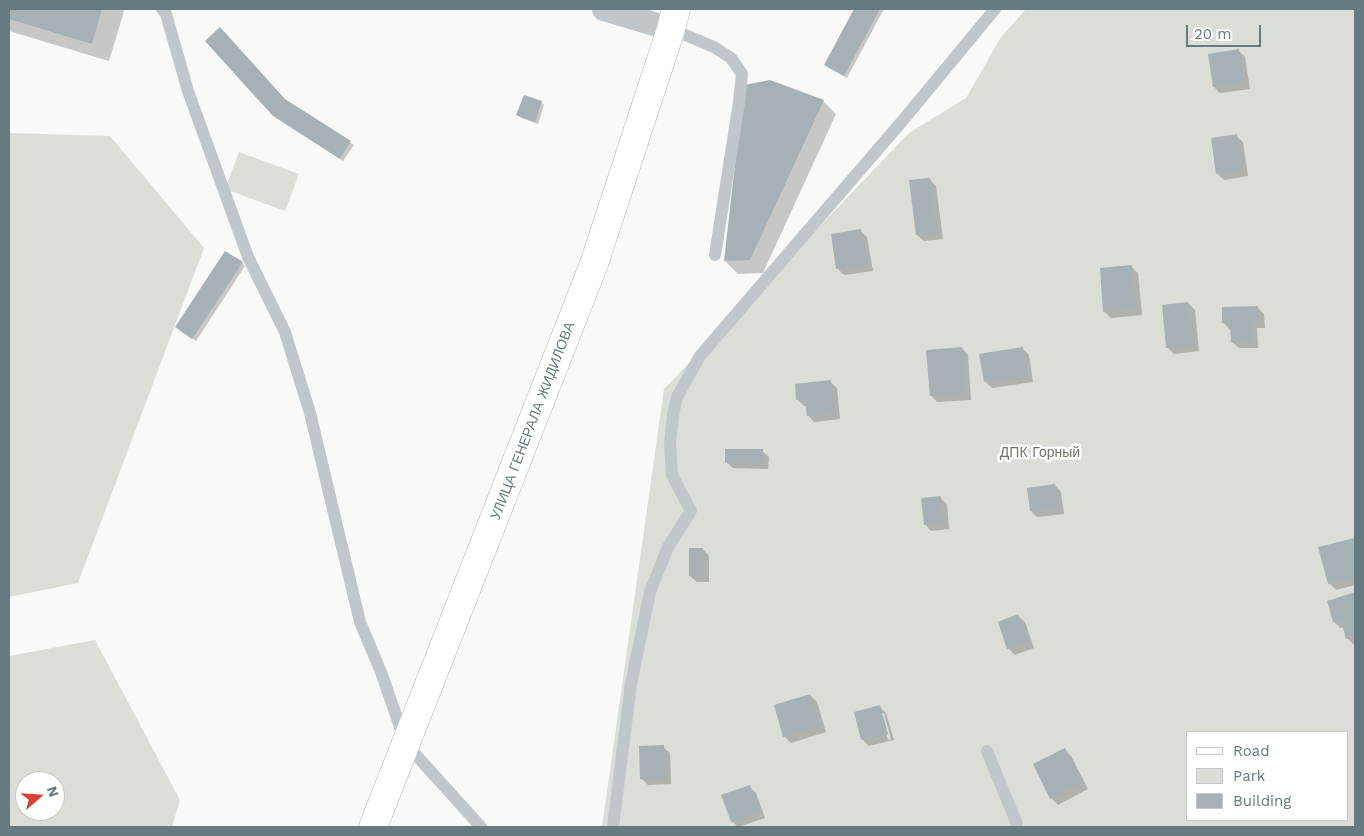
<!DOCTYPE html>
<html>
<head>
<meta charset="utf-8">
<style>
	body { margin:0 }
	#map { position:relative; width:1364px; height:836px; overflow:hidden; background:#f9f9f7; font-family:"Work Sans",sans-serif }
	canvas { display:block }
	.frame { position:absolute; inset:0; border:10px solid #667a81; pointer-events:none }
	.legend { position:absolute; left:1186px; top:731px; width:162px; height:90px; box-sizing:border-box; background:#fff; border:1px solid #c2cacd; margin:0; padding:6px 9px; list-style:none; font-size:15px; color:#667a81 }
	.legend li { display:flex; align-items:center; gap:10px; height:25px }
	.legend b { width:25px; border:1px solid #c2cacd }
	.north { position:absolute; left:15px; top:771px; width:50px; height:50px; box-sizing:border-box; background:#fff; border:1px solid #c2cacd; border-radius:50%; rotate:71deg; font-size:14px; font-weight:700; line-height:20px; text-align:center; color:#667a81 }
	.north::after { content:''; display:block; margin:auto; width:18px; height:22px; background:#da3f36; clip-path:polygon(50% 0,100% 100%,50% 72%,0 100%) }
	.scale { position:absolute; left:1186px; top:25px; width:75px; height:22px; box-sizing:border-box; border:2px solid #667a81; border-top:0; padding-left:6px; font-size:15px; line-height:18px; white-space:nowrap; color:#667a81; -webkit-text-stroke:4px #fff; paint-order:stroke }
</style>
</head>
<body>
<div id="map">
<canvas width="1364" height="836"></canvas>
<div class="frame"></div>
<ul class="legend">
<li><b style="height:6px;background:#fff"></b>Road</li>
<li><b style="height:14px;background:#daded7"></b>Park</li>
<li><b style="height:14px;background:#a5b1b4"></b>Building</li>
</ul>
<div class="north">N</div>
<div class="scale">20 m</div>
</div>
<script>
const c = document.querySelector('canvas').getContext('2d');
c.lineJoin = 'round';
function fill(path, color) {
  c.fillStyle = color;
  c.fill(path, 'evenodd');
}
function trace(path, color, width, dash) {
  c.strokeStyle = color;
  c.lineWidth = width;
  c.lineCap = dash ? 'butt' : 'round';
  c.setLineDash(dash || []);
  c.stroke(path);
}
function write(font, color, halo, rows, align = 'center') {
  c.font = font + ' "Work Sans",sans-serif';
  c.lineWidth = 5;
  c.setLineDash([]);
  c.textBaseline = 'middle';
  c.strokeStyle = halo;
  c.fillStyle = color;
  for (const [text, x, y, turn = 0] of rows) {
    c.save();
    c.translate(x, y);
    c.rotate((+turn || 0) * Math.PI / 180);
    c.textAlign = isNaN(turn) ? turn : align;
    if (halo) c.strokeText(text, 0, 0);
    c.fillText(text, 0, 0);
    c.restore();
  }
}
fill(new Path2D(`
	M 1026,9 L 1355,9 L 1355,827 L 602,827 L 664,389 L 909,133 L 966,98 L 1001,37 ZM 1188,732 L 1348,732 L 1348,820 L 1188,820 Z
	M 9,133 L 110,136 L 204,248 L 78,583 L 9,597 Z
	M 239,152 L 299,174 L 285,211 L 225,189 Z
	M 95,640 L 180,800 L 172,827 L 9,827 L 9,656 ZM 25,781 L 55,781 L 55,811 L 25,811 Z`), '#daded7');
fill(new Path2D(`
	M 9,9 L 122,9 L 124,11 L 109,61 L 9,31 Z
	M 856,9 L 884,9 L 847,78 L 829,68 L 826,65 Z
	M 1238,50 L 1245,57 L 1250,89 L 1220,93 L 1214,87 Z
	M 285,100 L 354,145 L 343,161 L 276,118 L 272,115 Z
	M 823,101 L 836,114 L 763,273 L 738,274 L 725,261 Z
	M 541,102 L 544,105 L 538,124 L 521,118 L 518,115 Z
	M 1236,136 L 1243,142 L 1248,176 L 1224,180 L 1217,173 Z
	M 929,179 L 936,186 L 943,239 L 924,241 L 917,235 Z
	M 860,231 L 867,237 L 873,271 L 844,275 L 838,269 Z
	M 242,263 L 245,266 L 196,341 L 179,330 Z
	M 1131,267 L 1138,273 L 1142,315 L 1111,318 L 1104,311 Z
	M 1188,303 L 1195,310 L 1199,351 L 1174,354 L 1167,347 Z
	M 1257,307 L 1264,314 L 1265,328 L 1257,328 L 1258,348 L 1239,348 L 1232,342 L 1232,329 L 1230,330 L 1224,323 Z
	M 962,348 L 968,355 L 971,400 L 937,402 L 931,395 Z
	M 1022,348 L 1029,355 L 1033,382 L 992,388 L 985,381 Z
	M 830,382 L 837,388 L 840,419 L 814,422 L 808,415 L 807,406 L 804,406 L 798,400 L 796,385 Z
	M 762,451 L 769,457 L 768,469 L 733,468 L 726,462 Z
	M 1055,485 L 1061,492 L 1064,514 L 1037,517 L 1031,511 Z
	M 940,498 L 947,504 L 949,529 L 931,531 L 925,524 Z
	M 1355,539 L 1355,585 L 1336,590 L 1329,583 L 1320,548 Z
	M 703,549 L 709,556 L 709,582 L 697,582 L 690,576 Z
	M 1355,594 L 1355,644 L 1354,645 L 1347,638 L 1344,627 L 1341,628 L 1334,622 L 1329,601 Z
	M 1018,616 L 1025,622 L 1034,648 L 1015,655 L 1008,648 Z
	M 810,695 L 817,702 L 826,732 L 791,743 L 784,736 Z
	M 880,707 L 886,713 L 894,740 L 869,746 L 863,740 L 856,713 ZM 881,713 L 884,713 L 891,739 L 888,740 Z
	M 663,747 L 670,753 L 671,784 L 648,785 L 641,778 Z
	M 1065,750 L 1071,756 L 1088,789 L 1058,805 L 1051,798 Z
	M 750,787 L 756,793 L 765,818 L 738,827 L 732,821 Z`), '#0003');
fill(new Path2D(`
	M 9,9 L 102,9 L 92,44 L 9,19 Z
	M 854,9 L 880,9 L 844,76 L 824,65 Z
	M 220,27 L 285,99 L 351,141 L 340,159 L 272,115 L 205,41 Z
	M 1239,49 L 1244,83 L 1213,87 L 1208,54 Z
	M 770,80 L 824,100 L 750,260 L 724,261 L 744,85 Z
	M 524,95 L 542,101 L 535,122 L 516,115 Z
	M 1237,134 L 1242,170 L 1216,174 L 1211,138 Z
	M 930,178 L 937,233 L 916,235 L 909,180 Z
	M 861,229 L 867,265 L 836,269 L 831,234 Z
	M 225,251 L 243,262 L 192,339 L 175,327 Z
	M 1132,265 L 1136,309 L 1103,312 L 1100,268 Z
	M 1188,302 L 1193,345 L 1166,348 L 1162,305 Z
	M 1258,306 L 1259,322 L 1251,322 L 1252,341 L 1231,342 L 1230,323 L 1222,323 L 1222,307 Z
	M 962,347 L 965,393 L 930,396 L 926,350 Z
	M 1023,347 L 1027,376 L 984,382 L 979,354 Z
	M 831,380 L 834,413 L 807,416 L 805,399 L 796,400 L 795,384 Z
	M 725,449 L 763,449 L 762,463 L 725,462 Z
	M 1055,484 L 1058,508 L 1030,511 L 1027,488 Z
	M 941,496 L 943,523 L 924,525 L 921,498 Z
	M 1355,538 L 1355,577 L 1328,584 L 1318,547 Z
	M 689,548 L 703,548 L 703,576 L 689,576 Z
	M 1355,592 L 1355,636 L 1346,639 L 1341,620 L 1333,622 L 1327,601 Z
	M 1018,614 L 1028,641 L 1007,649 L 998,622 Z
	M 810,694 L 820,726 L 783,737 L 774,705 Z
	M 880,705 L 888,734 L 861,740 L 854,712 Z
	M 664,745 L 665,778 L 640,779 L 639,746 Z
	M 1065,748 L 1082,782 L 1050,799 L 1033,764 Z
	M 750,785 L 760,811 L 731,822 L 721,795 Z`), '#a5b1b4');
const secondary = new Path2D(`
	M 373,827 L 594,264 L 671,29 L 676,9`);
trace(secondary, '#b1b9bc', 29);
trace(new Path2D(`
	M 162,9 L 166,14 L 188,91 L 248,257 L 285,332 L 310,413 L 360,622 L 381,672 L 406,744 L 481,827
	M 671,29 L 714,47 L 731,58 L 742,74 L 739,102 L 715,255
	M 987,751 L 1017,824 L 1017,827
	M 613,827 L 631,684 L 650,592 L 668,547 L 691,511 L 672,475 L 670,444 L 673,415 L 677,397 L 700,356 L 904,119 L 995,9`), '#c0c6c9', 12);
trace(new Path2D(`
	M 604,9 L 671,29`), '#c0c6c9', 24);
trace(secondary, '#fff', 28);
write('14px', '#667a81', '#fff', [
	["УЛИЦА ГЕНЕРАЛА ЖИДИЛОВА",533,421,-69]
]);
write('14px', '#6c7965', '#fff', [
	["ДПК Горный",1040,453]
]);
</script>
</body>
</html>
